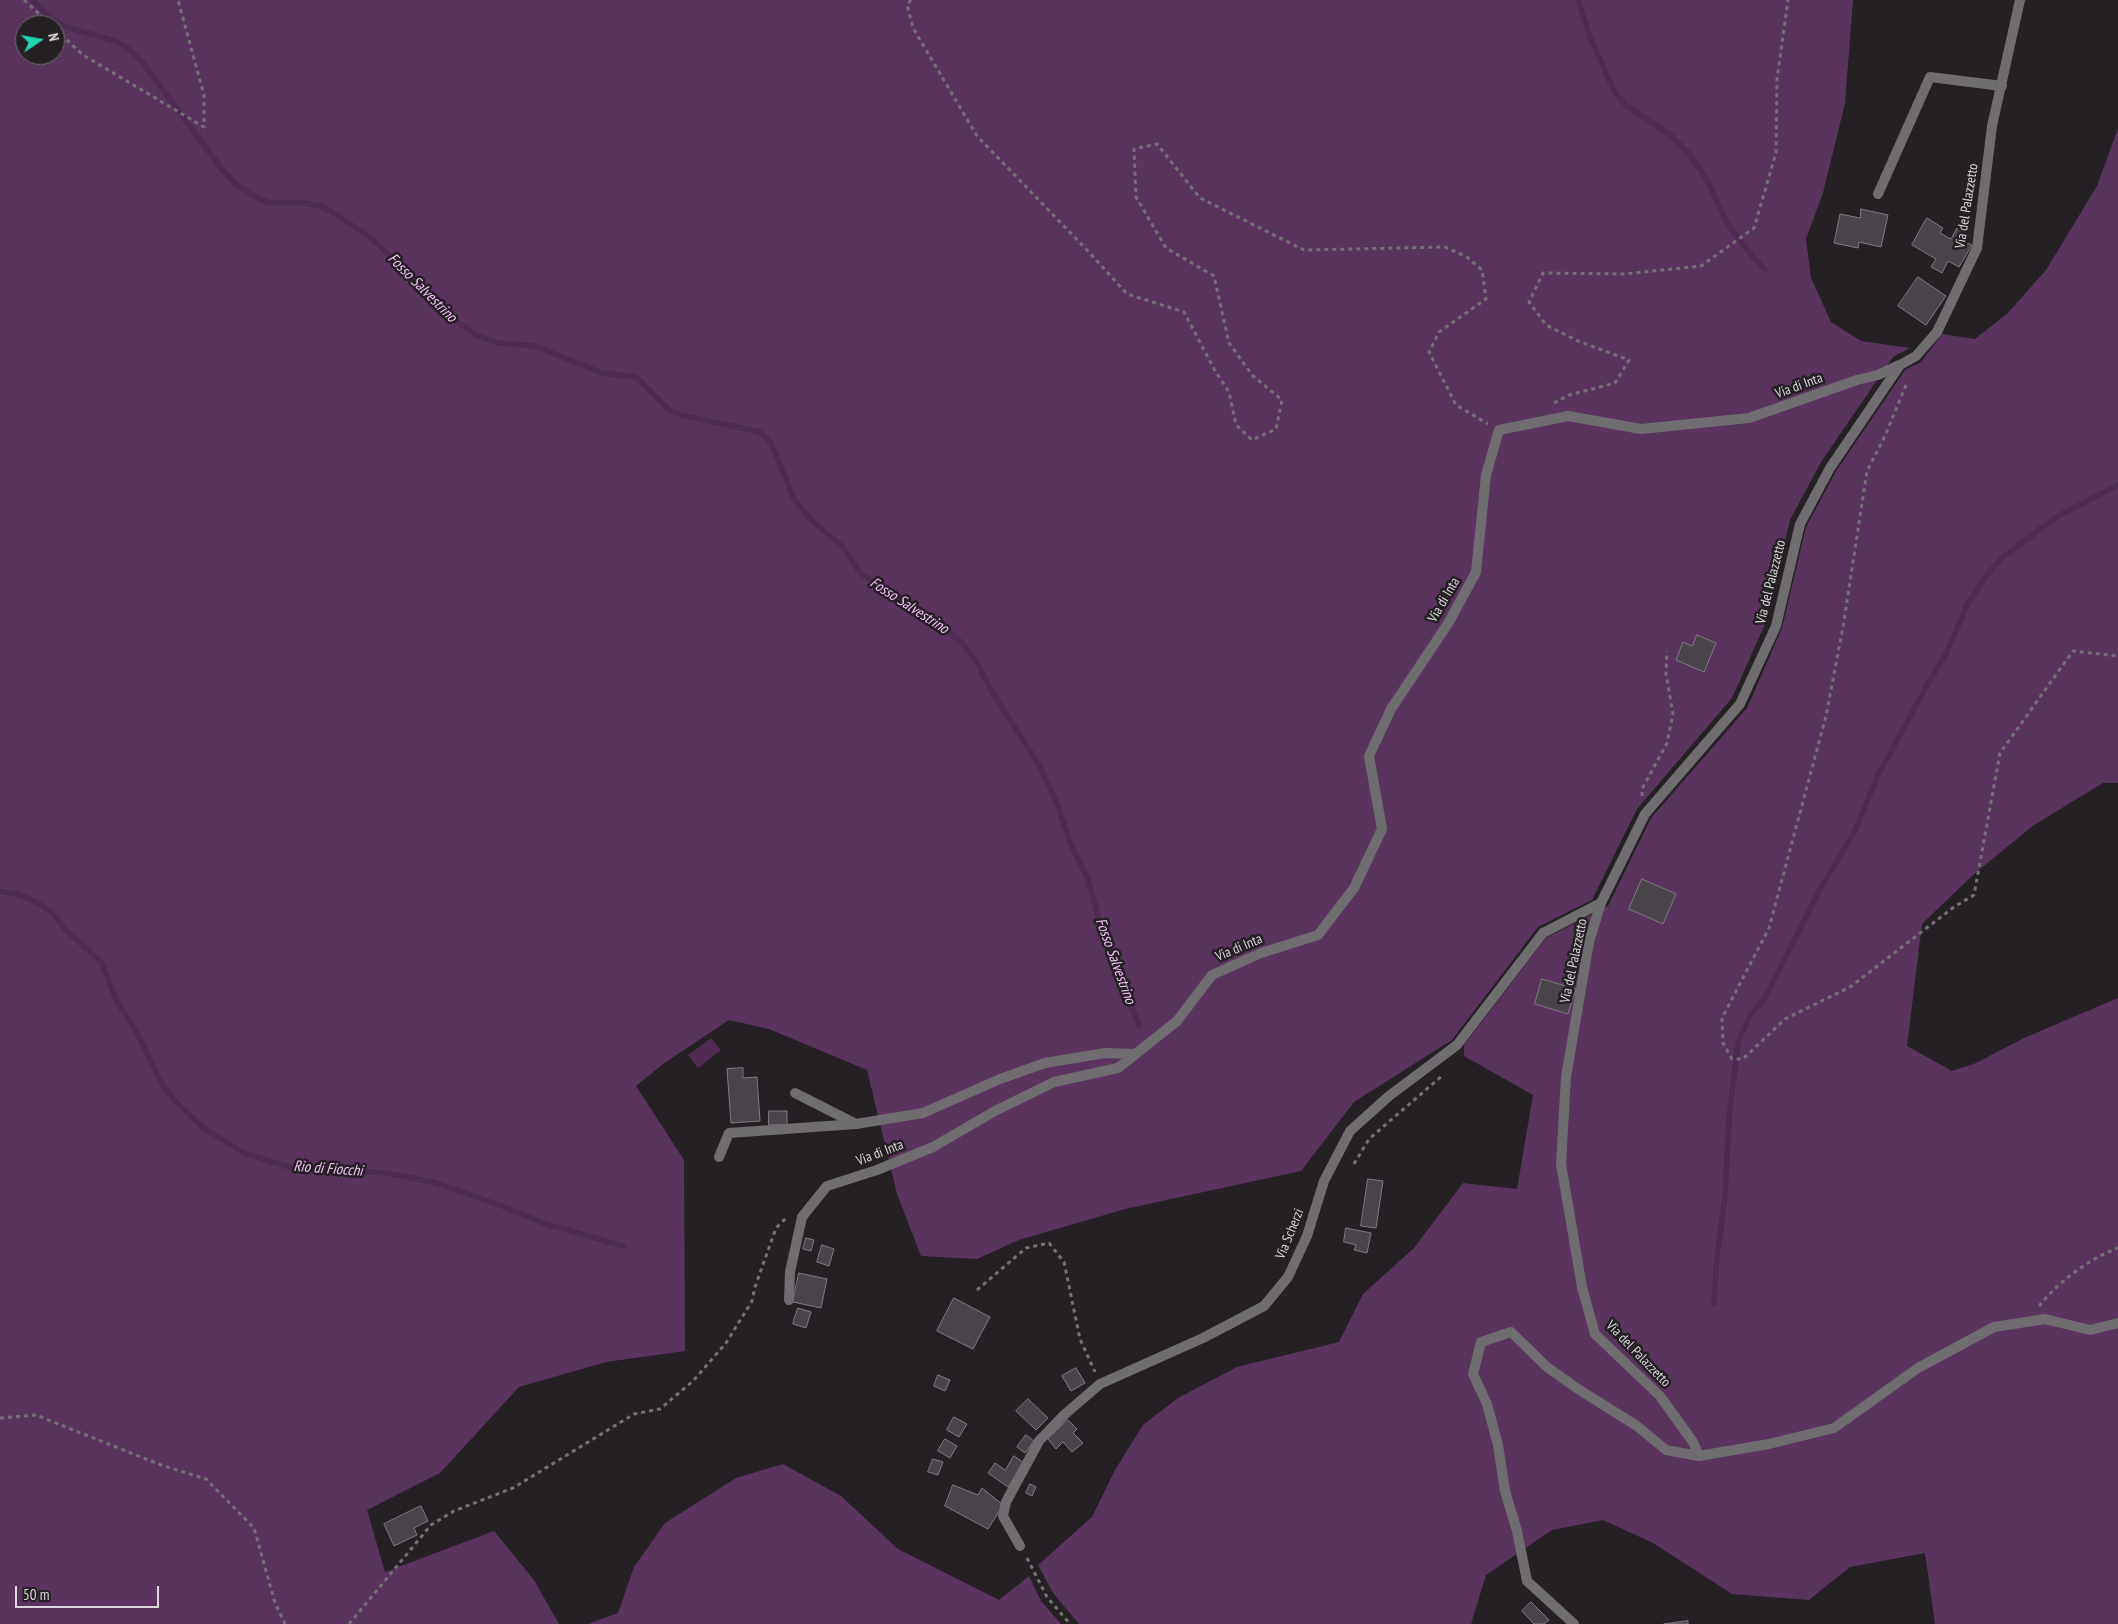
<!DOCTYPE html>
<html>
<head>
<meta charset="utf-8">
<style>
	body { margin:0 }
	#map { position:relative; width:2118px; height:1624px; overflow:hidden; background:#242024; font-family:"PT Sans Narrow",sans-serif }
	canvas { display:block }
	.north { position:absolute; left:15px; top:15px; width:50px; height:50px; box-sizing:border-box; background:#242024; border:1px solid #6d6a6d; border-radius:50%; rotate:78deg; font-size:14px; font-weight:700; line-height:20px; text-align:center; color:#dad8db }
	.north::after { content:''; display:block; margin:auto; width:18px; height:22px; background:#23d5af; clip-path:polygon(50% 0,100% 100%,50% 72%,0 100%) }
	.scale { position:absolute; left:15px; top:1586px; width:144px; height:22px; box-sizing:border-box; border:2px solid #dad8db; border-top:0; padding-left:6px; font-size:15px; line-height:18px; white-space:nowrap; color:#dad8db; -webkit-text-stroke:4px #242024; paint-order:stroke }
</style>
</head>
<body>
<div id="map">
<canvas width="2118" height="1624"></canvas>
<div class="north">N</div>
<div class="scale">50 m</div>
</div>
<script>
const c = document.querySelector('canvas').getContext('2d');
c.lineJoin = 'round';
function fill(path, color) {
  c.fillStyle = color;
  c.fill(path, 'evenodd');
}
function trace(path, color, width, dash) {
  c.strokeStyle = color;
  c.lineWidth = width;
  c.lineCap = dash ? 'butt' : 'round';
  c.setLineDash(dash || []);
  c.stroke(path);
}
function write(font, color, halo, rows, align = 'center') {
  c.font = font + ' "PT Sans Narrow",sans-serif';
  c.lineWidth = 5;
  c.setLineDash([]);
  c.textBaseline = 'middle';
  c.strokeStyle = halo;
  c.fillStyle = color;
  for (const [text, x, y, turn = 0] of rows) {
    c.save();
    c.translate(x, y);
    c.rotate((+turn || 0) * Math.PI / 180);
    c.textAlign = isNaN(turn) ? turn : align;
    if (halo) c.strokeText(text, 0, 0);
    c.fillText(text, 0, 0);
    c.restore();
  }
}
fill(new Path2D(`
	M 0,0 L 1853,0 L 1845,103 L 1823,193 L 1806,239 L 1811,278 L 1831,322 L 1861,341 L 1910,348 L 1893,357 L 1821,462 L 1790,520 L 1766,622 L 1732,698 L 1637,809 L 1592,900 L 1538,927 L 1452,1040 L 1354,1102 L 1301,1171 L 1125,1209 L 1019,1240 L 977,1259 L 921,1256 L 897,1194 L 867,1070 L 769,1029 L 729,1020 L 663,1064 L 636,1086 L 684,1160 L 685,1351 L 606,1362 L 519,1387 L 440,1473 L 367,1510 L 385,1572 L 494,1531 L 534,1580 L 559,1624 L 0,1624 ZM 25,25 L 55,25 L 55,55 L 25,55 Z
	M 2118,128 L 2118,783 L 2103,783 L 2034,825 L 1974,874 L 1922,924 L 1907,1046 L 1952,1071 L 1976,1063 L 2024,1038 L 2118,998 L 2118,1624 L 1935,1624 L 1925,1553 L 1850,1567 L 1809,1600 L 1732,1594 L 1653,1543 L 1603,1520 L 1552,1530 L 1486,1575 L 1471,1624 L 1079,1624 L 1053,1593 L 1038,1565 L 1092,1517 L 1115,1470 L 1143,1425 L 1178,1398 L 1237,1367 L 1339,1342 L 1363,1294 L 1414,1248 L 1463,1183 L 1517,1189 L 1533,1095 L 1464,1056 L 1464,1045 L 1546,938 L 1608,906 L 1651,818 L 1747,708 L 1782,628 L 1806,527 L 1836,471 L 1905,370 L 1921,362 L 1942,334 L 1975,339 L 2008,313 L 2046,270 L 2097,186 Z
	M 783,1464 L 841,1496 L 898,1549 L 999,1600 L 1029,1576 L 1041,1601 L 1061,1624 L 588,1624 L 618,1613 L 634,1567 L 665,1523 L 736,1478 Z`), '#5a345e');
fill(new Path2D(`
	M 711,1038 L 721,1050 L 698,1068 L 688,1055 Z`), '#4f2a53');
trace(new Path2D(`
	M 32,0 L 51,18 L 66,27 L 115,41 L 126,47 L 143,63 L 221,168 L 236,184 L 254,196 L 269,203 L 305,203 L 323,207 L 335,214 L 370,237 L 385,251 L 444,313 L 478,336 L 499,343 L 535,346 L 602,373 L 636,377 L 669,410 L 681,415 L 760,432 L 771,443 L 794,499 L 811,520 L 842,546 L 861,574 L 895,594 L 943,626 L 963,644 L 976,661 L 992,692 L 1038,763 L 1056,801 L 1071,845 L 1087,877 L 1102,929 L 1139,1026
	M 1578,0 L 1590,37 L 1615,93 L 1627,106 L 1669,134 L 1690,155 L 1707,180 L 1727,223 L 1743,245 L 1765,270
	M 0,891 L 20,895 L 38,903 L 51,912 L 66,930 L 102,963 L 117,1002 L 136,1031 L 162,1084 L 174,1100 L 202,1127 L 244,1153 L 293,1168 L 388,1173 L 436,1183 L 502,1206 L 543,1223 L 623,1246
	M 1714,1303 L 1717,1256 L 1725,1197 L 1729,1119 L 1738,1043 L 1749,1017 L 1766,996 L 1819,891 L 1854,833 L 1877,777 L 1930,680 L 1946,654 L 1967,605 L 1986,576 L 2002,558 L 2040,529 L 2060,515 L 2118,485`), '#4f2a53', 5.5);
const building = new Path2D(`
	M 1861,209 L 1888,215 L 1881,247 L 1859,242 L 1858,248 L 1834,243 L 1840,214 L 1860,218 Z
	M 1927,218 L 1943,228 L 1940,233 L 1951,239 L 1957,228 L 1969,235 L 1965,242 L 1972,245 L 1959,267 L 1948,261 L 1942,273 L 1931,267 L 1936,259 L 1912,245 Z
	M 1918,277 L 1946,296 L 1926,325 L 1898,306 Z
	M 1697,635 L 1716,643 L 1704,672 L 1676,660 L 1683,642 L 1692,646 Z
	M 1642,879 L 1676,894 L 1663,924 L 1629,909 Z
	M 1542,979 L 1576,989 L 1568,1014 L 1535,1004 Z
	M 743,1068 L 743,1078 L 757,1077 L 760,1121 L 731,1123 L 727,1069 Z
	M 769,1111 L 787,1111 L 787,1125 L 769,1125 Z
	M 1368,1179 L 1383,1181 L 1376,1228 L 1361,1226 Z
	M 1346,1228 L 1371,1233 L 1367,1253 L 1354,1250 L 1356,1245 L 1344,1242 Z
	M 806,1238 L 814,1240 L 811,1251 L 803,1249 Z
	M 822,1245 L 834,1249 L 829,1266 L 817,1262 Z
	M 799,1273 L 827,1279 L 821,1308 L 793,1302 Z
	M 954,1298 L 990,1317 L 973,1349 L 937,1331 Z
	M 798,1308 L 811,1312 L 806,1328 L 793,1324 Z
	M 1076,1368 L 1085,1383 L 1071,1391 L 1062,1376 Z
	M 938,1375 L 950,1380 L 945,1391 L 934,1386 Z
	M 1028,1399 L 1048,1418 L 1036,1430 L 1016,1411 Z
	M 954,1417 L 967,1424 L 959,1437 L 947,1430 Z
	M 1068,1420 L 1077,1429 L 1073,1433 L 1083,1443 L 1072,1452 L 1063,1442 L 1056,1449 L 1048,1439 Z
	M 1026,1435 L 1034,1441 L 1025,1453 L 1017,1447 Z
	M 945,1439 L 957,1446 L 950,1458 L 938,1451 Z
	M 1014,1456 L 1024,1463 L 1008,1487 L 988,1473 L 995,1463 L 1005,1470 Z
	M 933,1459 L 943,1462 L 938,1475 L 928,1472 Z
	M 1030,1484 L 1036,1487 L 1032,1496 L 1026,1493 Z
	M 953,1485 L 978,1495 L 982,1488 L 1003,1505 L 988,1529 L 945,1506 Z
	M 421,1506 L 428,1521 L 414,1528 L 417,1535 L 394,1546 L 384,1524 Z
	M 1531,1602 L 1549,1620 L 1544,1624 L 1534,1624 L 1522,1611 Z
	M 1688,1621 L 1688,1624 L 1664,1624 Z`);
fill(building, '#4a454a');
trace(building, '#807b81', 1);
trace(new Path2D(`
	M 24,0 L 51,25
	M 911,0 L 907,5 L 913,28 L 977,136 L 1086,249 L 1127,294 L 1184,312 L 1214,369 L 1229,392 L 1236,425 L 1252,440 L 1276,429 L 1282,400 L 1252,375 L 1229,343 L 1214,276 L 1166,248 L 1136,197 L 1134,149 L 1157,144 L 1200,198 L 1304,250 L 1445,247 L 1467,257 L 1482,270 L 1486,299 L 1439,332 L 1429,352 L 1456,405 L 1488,424
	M 55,29 L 83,55 L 204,127 L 204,95 L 178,0
	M 1906,385 L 1885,436 L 1867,471 L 1843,627 L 1826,716 L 1769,928 L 1722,1018 L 1723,1043 L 1732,1059 L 1743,1059 L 1785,1019 L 1850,987 L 1954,907 L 1974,895 L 2000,753 L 2073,651 L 2118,656
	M 1554,403 L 1569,395 L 1615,383 L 1629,360 L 1578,341 L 1546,325 L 1529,302 L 1543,273 L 1624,274 L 1701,266 L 1754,228 L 1776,153 L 1777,79 L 1788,0
	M 1642,796 L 1642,789 L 1667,743 L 1673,714 L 1666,674 L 1667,651
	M 1354,1164 L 1369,1139 L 1443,1075
	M 977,1290 L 1026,1248 L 1049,1243 L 1064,1262 L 1080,1339 L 1095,1372
	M 2039,1306 C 2057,1283 2090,1258 2118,1248
	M 0,1418 L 36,1415 L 161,1465 L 206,1479 L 254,1528 L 275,1603 L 285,1624
	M 1027,1558 L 1047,1597 L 1070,1624
	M 349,1624 L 431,1525 L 454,1511 L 513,1488 L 634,1414 L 660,1409 L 693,1381 L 726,1343 L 752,1301 L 755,1287 L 776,1228 L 788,1216`), '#747174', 3, [4, 4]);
trace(new Path2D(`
	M 1878,194 L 1930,77 L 2002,86
	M 795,1093 L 856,1124`), '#6f6d6f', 10);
trace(new Path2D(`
	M 2020,0 L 1992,126 L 1977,248 L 1937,332 L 1916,356 L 1900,365 L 1830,468 L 1800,524 L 1776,626 L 1740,704 L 1645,814 L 1601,903 L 1589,942 L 1566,1077 L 1561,1164 L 1582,1287 L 1595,1334 L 1660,1396 L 1693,1442 L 1699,1456 L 1769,1444 L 1834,1428 L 1918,1368 L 1994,1327 L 2045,1319 L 2090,1330 L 2118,1323
	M 719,1157 L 729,1133 L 856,1124 L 923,1113 L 1000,1079 L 1045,1063 L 1105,1053 L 1135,1054
	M 789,1300 L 790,1272 L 802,1217 L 827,1186 L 877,1170 L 933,1147 L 995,1111 L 1054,1082 L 1118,1068 L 1177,1021 L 1212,975 L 1261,953 L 1318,935 L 1354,888 L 1382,829 L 1369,756 L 1391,709 L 1449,622 L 1476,572 L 1486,475 L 1499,430 L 1568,416 L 1641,429 L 1749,418 L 1857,380 L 1878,375 L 1899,365
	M 1020,1546 L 1003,1516 L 1006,1502 L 1039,1441 L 1064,1415 L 1100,1384 L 1203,1338 L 1264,1306 L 1288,1277 L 1307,1236 L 1324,1181 L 1350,1131 L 1389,1096 L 1457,1045 L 1543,933 L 1601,903
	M 1574,1624 L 1527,1581 L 1517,1531 L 1505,1491 L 1498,1445 L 1487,1404 L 1473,1374 L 1481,1342 L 1511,1332 L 1547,1367 L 1578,1389 L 1637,1426 L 1666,1450 L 1699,1456`), '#6f6d6f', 10);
write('14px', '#dad8db', '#242024', [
	["Via del Palazzetto",1967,206,-81],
	["Via di Inta",1799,386,-20],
	["Via del Palazzetto",1771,582,-76],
	["Via di Inta",1444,600,-60],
	["Via di Inta",1239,948,-23],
	["Via del Palazzetto",1574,961,-78],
	["Via di Inta",880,1153,-21],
	["Via Scherzi",1290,1234,-68],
	["Via del Palazzetto",1638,1354,46]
]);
write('italic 15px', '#f2c1f7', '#242024', [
	["Fosso Salvestrino",422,288,45],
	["Fosso Salvestrino",909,606,33],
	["Fosso Salvestrino",1115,961,70],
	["Rio di Fiocchi",328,1169,4]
]);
</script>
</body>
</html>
